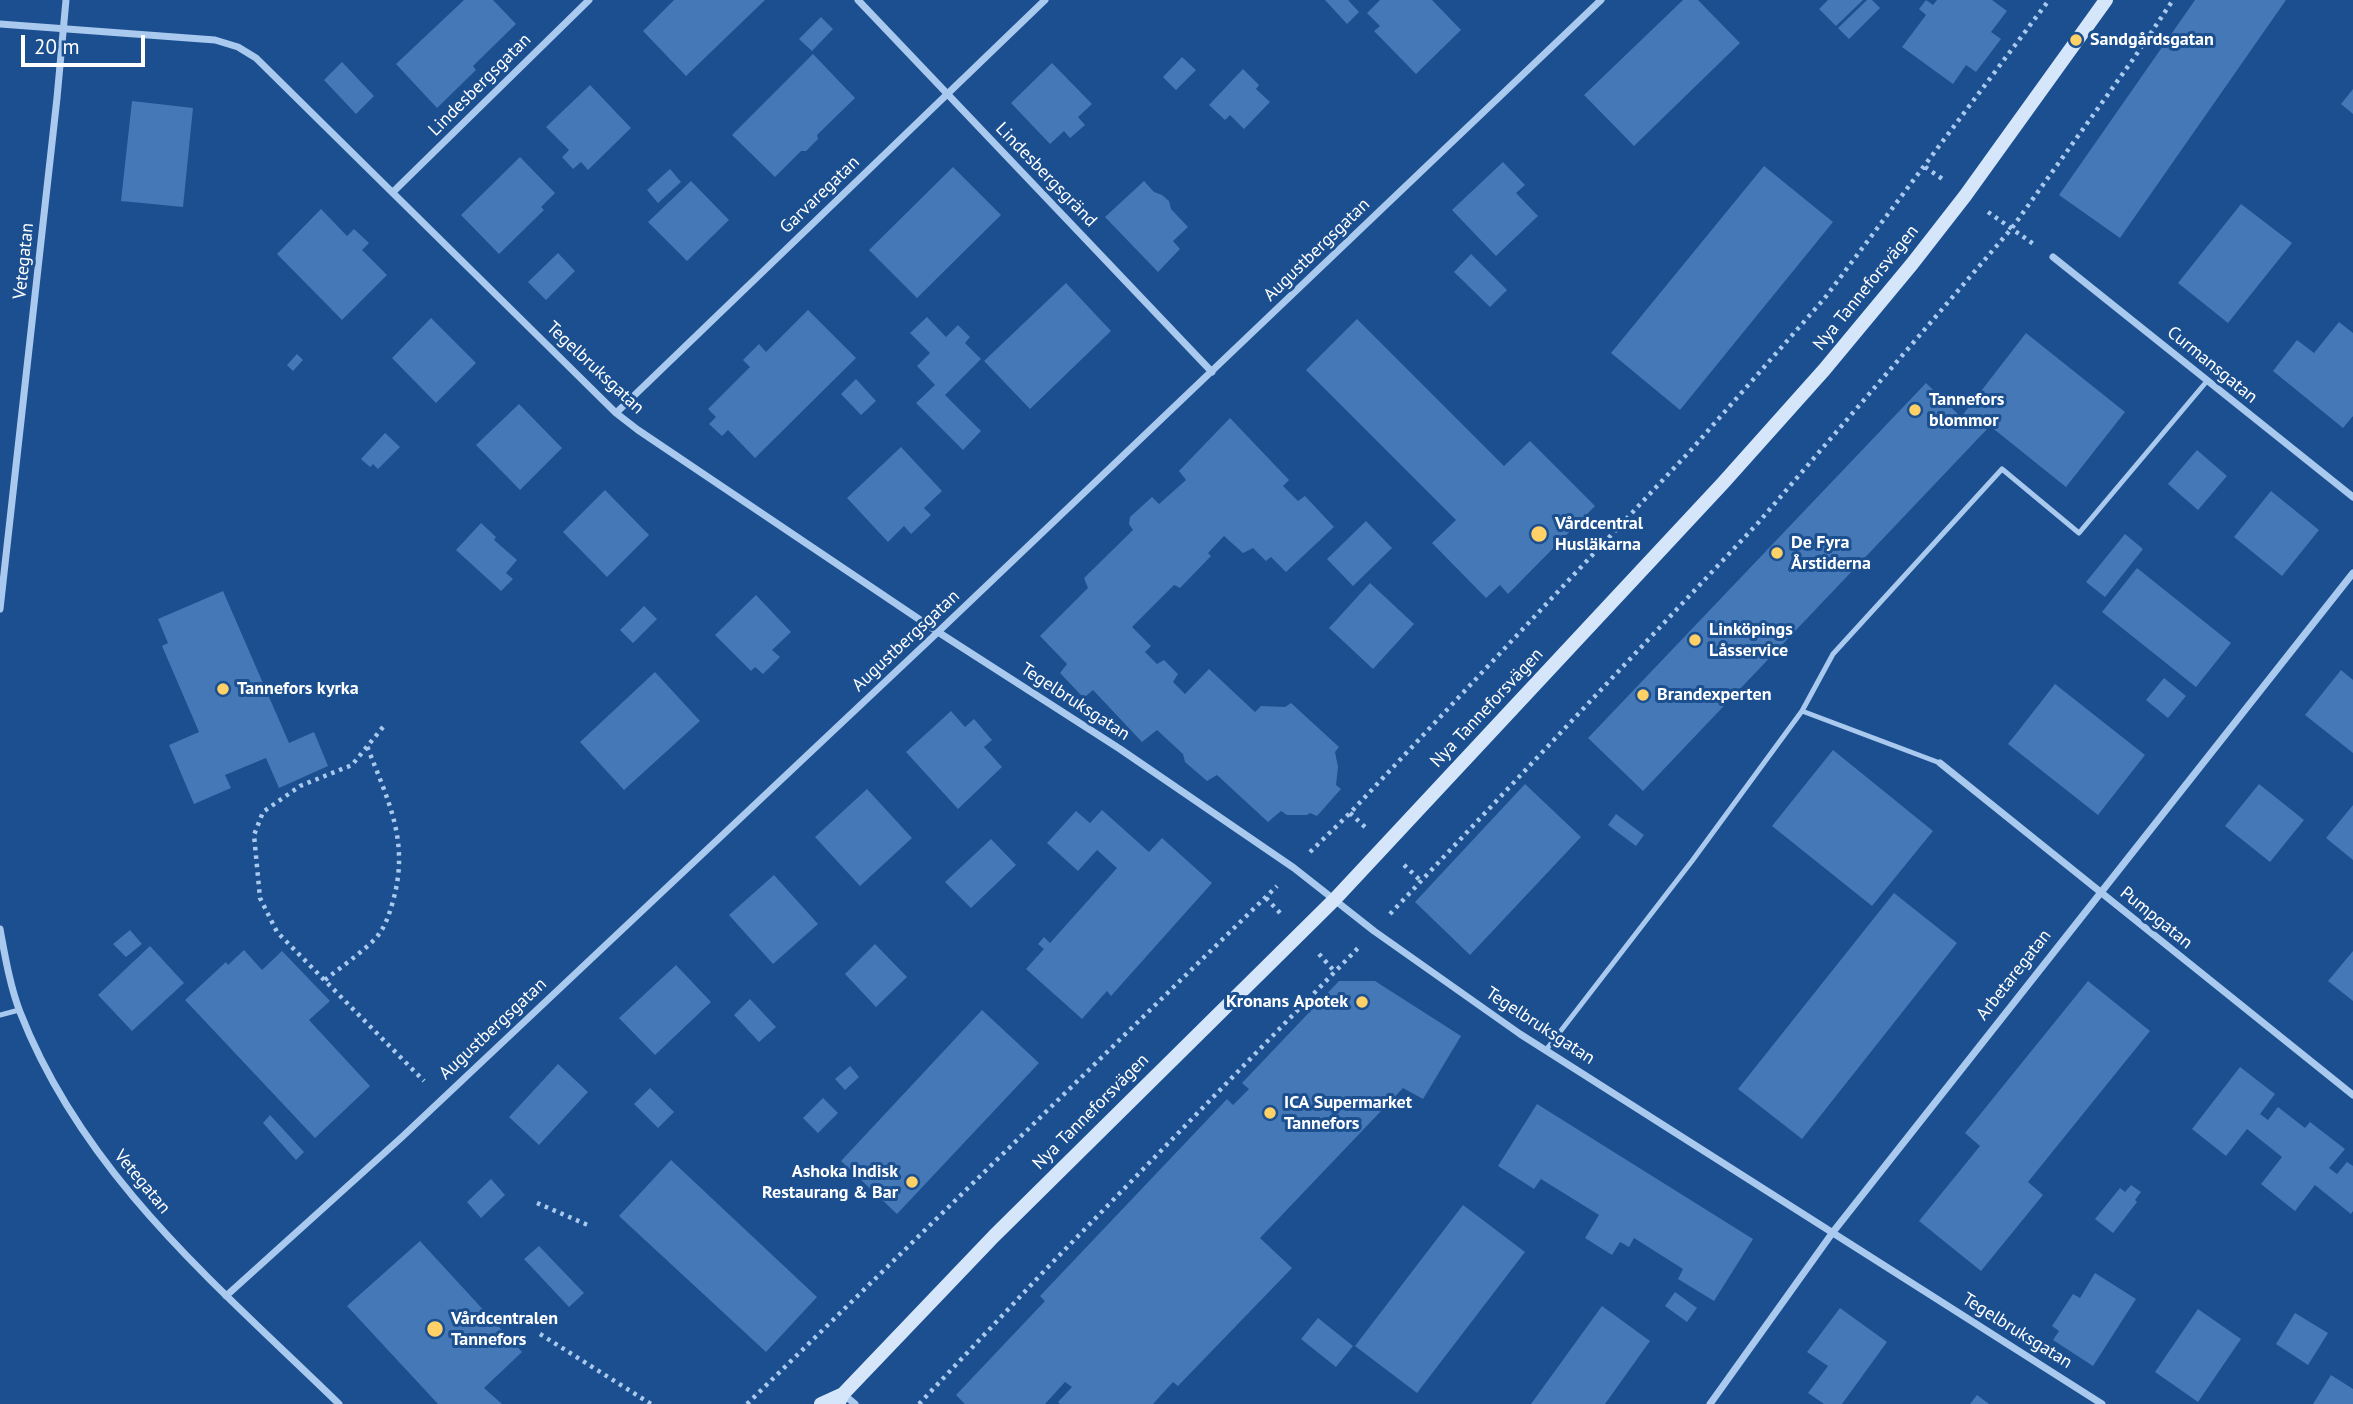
<!DOCTYPE html>
<html>
<head>
<meta charset="utf-8">
<style>
	body { margin:0 }
	#map { position:relative; width:2353px; height:1404px; overflow:hidden; background:#1b4f8f; font-family:"PT Sans",sans-serif }
	canvas { display:block }
	.scale { position:absolute; left:21px; top:35px; width:124px; height:32px; box-sizing:border-box; border:4px solid #fff; border-top:0; padding-left:9px; font-size:21px; line-height:24px; white-space:nowrap; color:#fff; -webkit-text-stroke:5px #1b4f8f; paint-order:stroke }
</style>
</head>
<body>
<div id="map">
<canvas width="2353" height="1404"></canvas>
<div class="scale">20 m</div>
</div>
<script>
const c = document.querySelector('canvas').getContext('2d');
c.lineJoin = 'round';
function fill(path, color) {
  c.fillStyle = color;
  c.fill(path, 'evenodd');
}
function trace(path, color, width, dash) {
  c.strokeStyle = color;
  c.lineWidth = width;
  c.lineCap = dash ? 'butt' : 'round';
  c.setLineDash(dash || []);
  c.stroke(path);
}
function write(font, color, halo, rows, align = 'center') {
  c.font = font + ' "PT Sans",sans-serif';
  c.lineWidth = 6;
  c.setLineDash([]);
  c.textBaseline = 'middle';
  c.strokeStyle = halo;
  c.fillStyle = color;
  for (const [text, x, y, turn = 0] of rows) {
    c.save();
    c.translate(x, y);
    c.rotate((+turn || 0) * Math.PI / 180);
    c.textAlign = isNaN(turn) ? turn : align;
    if (halo) c.strokeText(text, 0, 0);
    c.fillText(text, 0, 0);
    c.restore();
  }
}
fill(new Path2D(`
	M 464,0 L 493,0 L 516,24 L 473,66 L 476,70 L 437,108 L 396,64 Z
	M 674,0 L 765,0 L 686,76 L 643,31 Z
	M 1325,0 L 1348,0 L 1359,12 L 1347,24 Z
	M 1380,0 L 1432,0 L 1461,30 L 1416,74 L 1374,31 L 1380,26 L 1367,13 Z
	M 1683,0 L 1698,0 L 1740,43 L 1634,146 L 1584,95 Z
	M 1828,0 L 1863,0 L 1836,26 L 1819,9 Z
	M 1867,0 L 1872,0 L 1880,8 L 1849,39 L 1838,28 Z
	M 1926,0 L 1933,5 L 1937,0 L 1992,0 L 2007,11 L 1991,32 L 2001,39 L 1976,72 L 1966,65 L 1953,84 L 1902,47 L 1926,15 L 1919,9 Z
	M 2195,0 L 2286,0 L 2120,238 L 2059,195 Z
	M 821,17 L 833,29 L 812,51 L 799,39 Z
	M 813,54 L 855,98 L 817,135 L 818,139 L 806,151 L 801,151 L 775,177 L 732,135 Z
	M 1182,57 L 1196,70 L 1176,90 L 1163,77 Z
	M 342,62 L 374,96 L 356,114 L 324,80 Z
	M 1052,63 L 1092,104 L 1078,117 L 1085,125 L 1070,138 L 1064,131 L 1050,144 L 1011,103 Z
	M 1243,69 L 1259,85 L 1256,89 L 1270,102 L 1244,129 L 1230,115 L 1225,120 L 1209,105 Z
	M 590,85 L 631,128 L 588,170 L 581,162 L 573,169 L 562,157 L 569,150 L 546,127 Z
	M 2353,89 L 2353,114 L 2341,104 Z
	M 132,101 L 193,108 L 183,207 L 121,201 Z
	M 520,157 L 555,193 L 541,207 L 544,210 L 499,254 L 461,215 Z
	M 1503,162 L 1525,185 L 1516,193 L 1538,216 L 1496,256 L 1452,210 Z
	M 1764,166 L 1833,222 L 1680,410 L 1611,353 Z
	M 953,167 L 1001,215 L 917,298 L 869,250 Z
	M 670,169 L 681,182 L 658,203 L 647,190 Z
	M 691,181 L 729,220 L 687,261 L 648,222 Z
	M 1144,181 L 1154,192 L 1162,195 L 1169,201 L 1171,209 L 1188,227 L 1173,241 L 1180,249 L 1158,272 L 1105,217 Z
	M 2241,204 L 2292,243 L 2228,323 L 2178,283 Z
	M 321,209 L 347,236 L 354,229 L 369,243 L 362,250 L 387,275 L 342,320 L 277,254 Z
	M 558,253 L 575,271 L 546,300 L 528,282 Z
	M 1471,254 L 1507,290 L 1490,307 L 1454,272 Z
	M 1066,283 L 1111,331 L 1030,409 L 984,361 Z
	M 808,310 L 856,358 L 755,458 L 728,430 L 722,436 L 709,424 L 716,417 L 708,409 L 750,367 L 743,360 L 759,344 L 766,352 Z
	M 927,317 L 946,337 L 958,325 L 970,337 L 965,343 L 981,359 L 945,395 L 981,431 L 963,450 L 916,403 L 935,385 L 917,366 L 930,353 L 910,333 Z
	M 431,318 L 476,363 L 436,403 L 392,358 Z
	M 1357,319 L 1504,466 L 1530,441 L 1595,506 L 1508,594 L 1500,585 L 1486,598 L 1432,543 L 1456,520 L 1306,370 Z
	M 2339,322 L 2353,333 L 2353,416 L 2343,428 L 2273,371 L 2297,340 L 2314,353 Z
	M 2026,333 L 2125,412 L 2066,487 L 1990,426 L 1643,791 L 1588,738 L 1926,383 L 1961,417 Z
	M 297,354 L 303,360 L 293,371 L 287,365 Z
	M 856,379 L 876,401 L 861,415 L 841,394 Z
	M 519,404 L 562,448 L 520,490 L 476,445 Z
	M 1230,418 L 1289,480 L 1283,486 L 1298,501 L 1305,496 L 1334,527 L 1286,572 L 1271,557 L 1266,561 L 1253,548 L 1243,553 L 1224,536 L 1208,553 L 1211,556 L 1180,588 L 1174,585 L 1132,627 L 1151,646 L 1145,652 L 1157,664 L 1164,660 L 1178,674 L 1173,682 L 1185,694 L 1209,669 L 1255,712 L 1261,706 L 1285,707 L 1291,703 L 1339,747 L 1335,752 L 1338,767 L 1336,785 L 1341,789 L 1317,816 L 1310,813 L 1307,815 L 1287,815 L 1281,811 L 1268,822 L 1217,775 L 1207,781 L 1185,762 L 1183,754 L 1157,730 L 1142,742 L 1093,690 L 1086,696 L 1081,695 L 1060,673 L 1067,664 L 1040,636 L 1088,588 L 1084,578 L 1133,530 L 1129,524 L 1130,517 L 1152,497 L 1159,504 L 1186,480 L 1179,471 Z
	M 385,433 L 400,447 L 378,469 L 373,464 L 370,467 L 361,459 Z
	M 901,447 L 942,491 L 924,508 L 931,515 L 911,534 L 904,526 L 888,542 L 847,498 Z
	M 2197,450 L 2227,476 L 2198,510 L 2168,484 Z
	M 605,490 L 649,535 L 607,577 L 563,532 Z
	M 2271,491 L 2319,530 L 2282,576 L 2234,537 Z
	M 1366,521 L 1392,548 L 1353,586 L 1327,559 Z
	M 481,523 L 496,537 L 494,540 L 517,560 L 506,573 L 513,579 L 501,591 L 456,550 Z
	M 2125,534 L 2143,549 L 2105,597 L 2086,582 Z
	M 2137,568 L 2231,643 L 2196,687 L 2102,612 Z
	M 1370,583 L 1414,624 L 1373,669 L 1329,628 Z
	M 223,591 L 289,743 L 314,732 L 328,766 L 279,788 L 266,758 L 225,775 L 231,788 L 194,804 L 169,745 L 199,732 L 162,646 L 168,643 L 158,619 Z
	M 756,595 L 791,632 L 772,650 L 780,657 L 763,674 L 755,667 L 751,671 L 715,635 Z
	M 644,606 L 657,619 L 633,643 L 620,630 Z
	M 2341,670 L 2353,680 L 2353,753 L 2305,715 Z
	M 655,672 L 700,721 L 624,790 L 580,742 Z
	M 2164,678 L 2186,696 L 2168,718 L 2146,700 Z
	M 2055,684 L 2145,755 L 2098,815 L 2008,744 Z
	M 951,711 L 965,727 L 974,719 L 992,740 L 984,747 L 1002,767 L 958,809 L 906,752 Z
	M 1833,750 L 1933,831 L 1872,906 L 1772,826 Z
	M 1525,784 L 1581,837 L 1470,955 L 1415,902 Z
	M 2259,784 L 2304,820 L 2270,862 L 2225,826 Z
	M 867,789 L 912,838 L 860,886 L 815,837 Z
	M 2353,805 L 2353,860 L 2326,838 Z
	M 1102,810 L 1149,852 L 1162,838 L 1212,883 L 1111,996 L 1107,991 L 1082,1019 L 1026,969 L 1044,949 L 1038,944 L 1044,937 L 1050,943 L 1117,868 L 1097,850 L 1078,871 L 1047,843 L 1076,811 L 1090,823 Z
	M 1616,814 L 1644,835 L 1636,846 L 1608,825 Z
	M 991,839 L 1016,865 L 971,908 L 945,882 Z
	M 774,875 L 818,924 L 773,964 L 729,915 Z
	M 1894,893 L 1957,943 L 1802,1139 L 1738,1089 Z
	M 130,930 L 142,944 L 126,957 L 113,944 Z
	M 875,944 L 907,977 L 876,1007 L 845,974 Z
	M 150,946 L 184,983 L 132,1031 L 98,995 Z
	M 244,950 L 262,970 L 282,951 L 330,1001 L 309,1020 L 370,1086 L 315,1138 L 185,1000 L 226,962 L 228,965 Z
	M 2353,951 L 2353,1001 L 2328,981 Z
	M 676,965 L 711,1002 L 655,1055 L 619,1018 Z
	M 1339,981 L 1375,981 L 1461,1036 L 1423,1099 L 1403,1088 L 1260,1238 L 1292,1268 L 1178,1386 L 1173,1382 L 1153,1404 L 1060,1404 L 1058,1402 L 1072,1387 L 1065,1382 L 1045,1404 L 965,1404 L 956,1395 L 1045,1301 L 1040,1296 L 1227,1099 L 1233,1105 L 1249,1089 L 1242,1083 Z
	M 2088,981 L 2150,1031 L 2028,1182 L 2043,1195 L 1981,1271 L 1919,1221 L 1980,1146 L 1965,1133 Z
	M 750,999 L 776,1027 L 759,1042 L 734,1015 Z
	M 982,1010 L 1039,1063 L 897,1214 L 841,1161 Z
	M 558,1064 L 588,1092 L 539,1145 L 509,1117 Z
	M 850,1066 L 859,1077 L 845,1090 L 835,1079 Z
	M 2240,1067 L 2275,1094 L 2260,1114 L 2268,1120 L 2278,1107 L 2305,1128 L 2310,1122 L 2345,1149 L 2329,1168 L 2337,1174 L 2347,1162 L 2353,1166 L 2353,1211 L 2351,1214 L 2315,1185 L 2295,1211 L 2261,1184 L 2282,1157 L 2247,1129 L 2226,1156 L 2192,1129 Z
	M 650,1088 L 674,1112 L 658,1128 L 634,1104 Z
	M 823,1098 L 838,1113 L 818,1133 L 803,1118 Z
	M 1537,1104 L 1753,1239 L 1714,1301 L 1678,1279 L 1683,1269 L 1634,1238 L 1629,1247 L 1620,1242 L 1612,1255 L 1585,1238 L 1599,1215 L 1541,1179 L 1534,1189 L 1498,1166 Z
	M 270,1115 L 304,1152 L 296,1160 L 263,1123 Z
	M 671,1160 L 817,1297 L 766,1352 L 619,1216 Z
	M 491,1179 L 505,1195 L 481,1218 L 467,1202 Z
	M 2131,1185 L 2141,1192 L 2135,1200 L 2137,1202 L 2113,1233 L 2095,1219 L 2120,1188 L 2125,1192 Z
	M 1463,1205 L 1525,1252 L 1417,1393 L 1355,1346 Z
	M 420,1241 L 522,1352 L 484,1388 L 502,1404 L 438,1404 L 347,1306 Z
	M 539,1246 L 584,1293 L 569,1307 L 524,1259 Z
	M 2095,1273 L 2136,1299 L 2093,1366 L 2053,1340 L 2059,1331 L 2052,1326 L 2073,1294 L 2080,1298 Z
	M 1675,1292 L 1697,1308 L 1687,1322 L 1665,1306 Z
	M 1602,1306 L 1650,1341 L 1605,1404 L 1531,1404 Z
	M 1840,1308 L 1887,1342 L 1842,1404 L 1824,1404 L 1808,1393 L 1828,1366 L 1807,1352 Z
	M 2198,1309 L 2241,1339 L 2198,1402 L 2155,1372 Z
	M 2295,1313 L 2328,1333 L 2308,1365 L 2276,1344 Z
	M 1318,1318 L 1353,1346 L 1336,1367 L 1301,1339 Z
	M 2331,1375 L 2353,1389 L 2353,1404 L 2313,1404 Z
	M 1977,1395 L 1989,1404 L 1970,1404 Z`), '#4478b7');
trace(new Path2D(`
	M 1925,167 L 1944,180
	M 1988,212 L 2035,245
	M 383,727 L 352,765 L 300,786 L 263,812 L 254,835 L 260,898 L 277,932 L 424,1081
	M 1350,813 L 1365,827
	M 1310,852 L 1350,813 L 1691,450 L 1824,299 L 2049,0
	M 1404,865 L 1421,881
	M 1266,898 L 1282,915
	M 1390,914 L 1758,523 L 2012,228 L 2134,58 L 2173,0
	M 1319,954 L 1335,972
	M 325,980 C 341,967 360,954 375,939 C 385,928 389,915 393,901 C 410,841 388,801 367,746
	M 537,1203 L 590,1226
	M 540,1334 L 651,1404
	M 747,1404 L 1277,886
	M 919,1404 L 1048,1267 L 1358,948`), '#a9c9ee', 4.5, [3.5, 5]);
trace(new Path2D(`
	M 1802,711 L 1833,654 L 2002,469 L 2079,533 L 2207,381
	M 0,1015 L 19,1010
	M 1546,1050 L 1692,861 L 1802,711 L 1940,763`), '#a9c9ee', 5);
trace(new Path2D(`
	M 858,0 L 1212,372
	M 0,24 L 215,40 L 238,47 L 256,58 L 616,413 L 638,430 L 938,632 L 1120,749 L 1294,868 L 1374,931 L 1520,1034 L 2102,1404
	M 393,192 L 589,0
	M 2053,257 L 2353,497
	M 616,413 L 1045,0
	M 0,609 L 57,98 L 66,0
	M 1940,763 L 2353,1095
	M 0,929 C 5,956 10,986 20,1012 C 84,1176 217,1285 339,1404
	M 226,1296 L 402,1137 L 938,632 L 1601,0
	M 843,1394 L 855,1404
	M 1710,1404 L 1833,1232 L 2353,573`), '#a9c9ee', 7);
trace(new Path2D(`
	M 821,1404 L 843,1394
	M 838,1404 L 843,1394 L 994,1236 L 1335,899 L 1723,483 L 1824,370 L 1912,264 L 1965,196 L 2106,0`), '#d6e6fa', 14);
for (const [x, y, r, color] of [
	[2076,40,7,"#ffd166"],
	[1915,410,7,"#ffd166"],
	[1539,534,9,"#ffd166"],
	[1777,553,7,"#ffd166"],
	[1695,640,7,"#ffd166"],
	[223,689,7,"#ffd166"],
	[1643,695,7,"#ffd166"],
	[1362,1002,7,"#ffd166"],
	[1270,1113,7,"#ffd166"],
	[912,1182,7,"#ffd166"],
	[435,1329,9,"#ffd166"]
]) {
  const dot = new Path2D();
  dot.arc(x, y, r, 0, 2 * Math.PI);
  c.fillStyle = color;
  c.fill(dot);
  trace(dot, '#1b4f8f', 2.5);
}
write('bold 18px', '#fff', '#1b4f8f', [
	["Sandgårdsgatan",2090,40],
	["Tannefors",1929,400],
	["blommor",1929,421],
	["Vårdcentral",1555,524],
	["Husläkarna",1555,545],
	["De Fyra",1791,543],
	["Årstiderna",1791,564],
	["Linköpings",1709,630],
	["Låsservice",1709,651],
	["Tannefors kyrka",237,689],
	["Brandexperten",1657,695],
	["Kronans Apotek",1348,1002,"right"],
	["ICA Supermarket",1284,1103],
	["Tannefors",1284,1124],
	["Ashoka Indisk",898,1172,"right"],
	["Restaurang & Bar",898,1193,"right"],
	["Vårdcentralen",451,1319],
	["Tannefors",451,1340]
], 'left');
write('18px', '#fff', '#1b4f8f', [
	["Lindesbergsgatan",480,85,-45],
	["Lindesbergsgränd",1046,175,46],
	["Garvaregatan",820,195,-44],
	["Augustbergsgatan",1317,250,-44],
	["Vetegatan",24,261,-84],
	["Nya Tanneforsvägen",1866,288,-51],
	["Curmansgatan",2212,365,39],
	["Tegelbruksgatan",595,368,43],
	["Augustbergsgatan",906,641,-43],
	["Tegelbruksgatan",1075,702,33],
	["Nya Tanneforsvägen",1487,708,-47],
	["Pumpgatan",2156,918,39],
	["Arbetaregatan",2014,975,-52],
	["Tegelbruksgatan",1540,1026,33],
	["Augustbergsgatan",493,1029,-43],
	["Nya Tanneforsvägen",1091,1112,-45],
	["Vetegatan",142,1182,50],
	["Tegelbruksgatan",2017,1331,32]
]);
</script>
</body>
</html>
